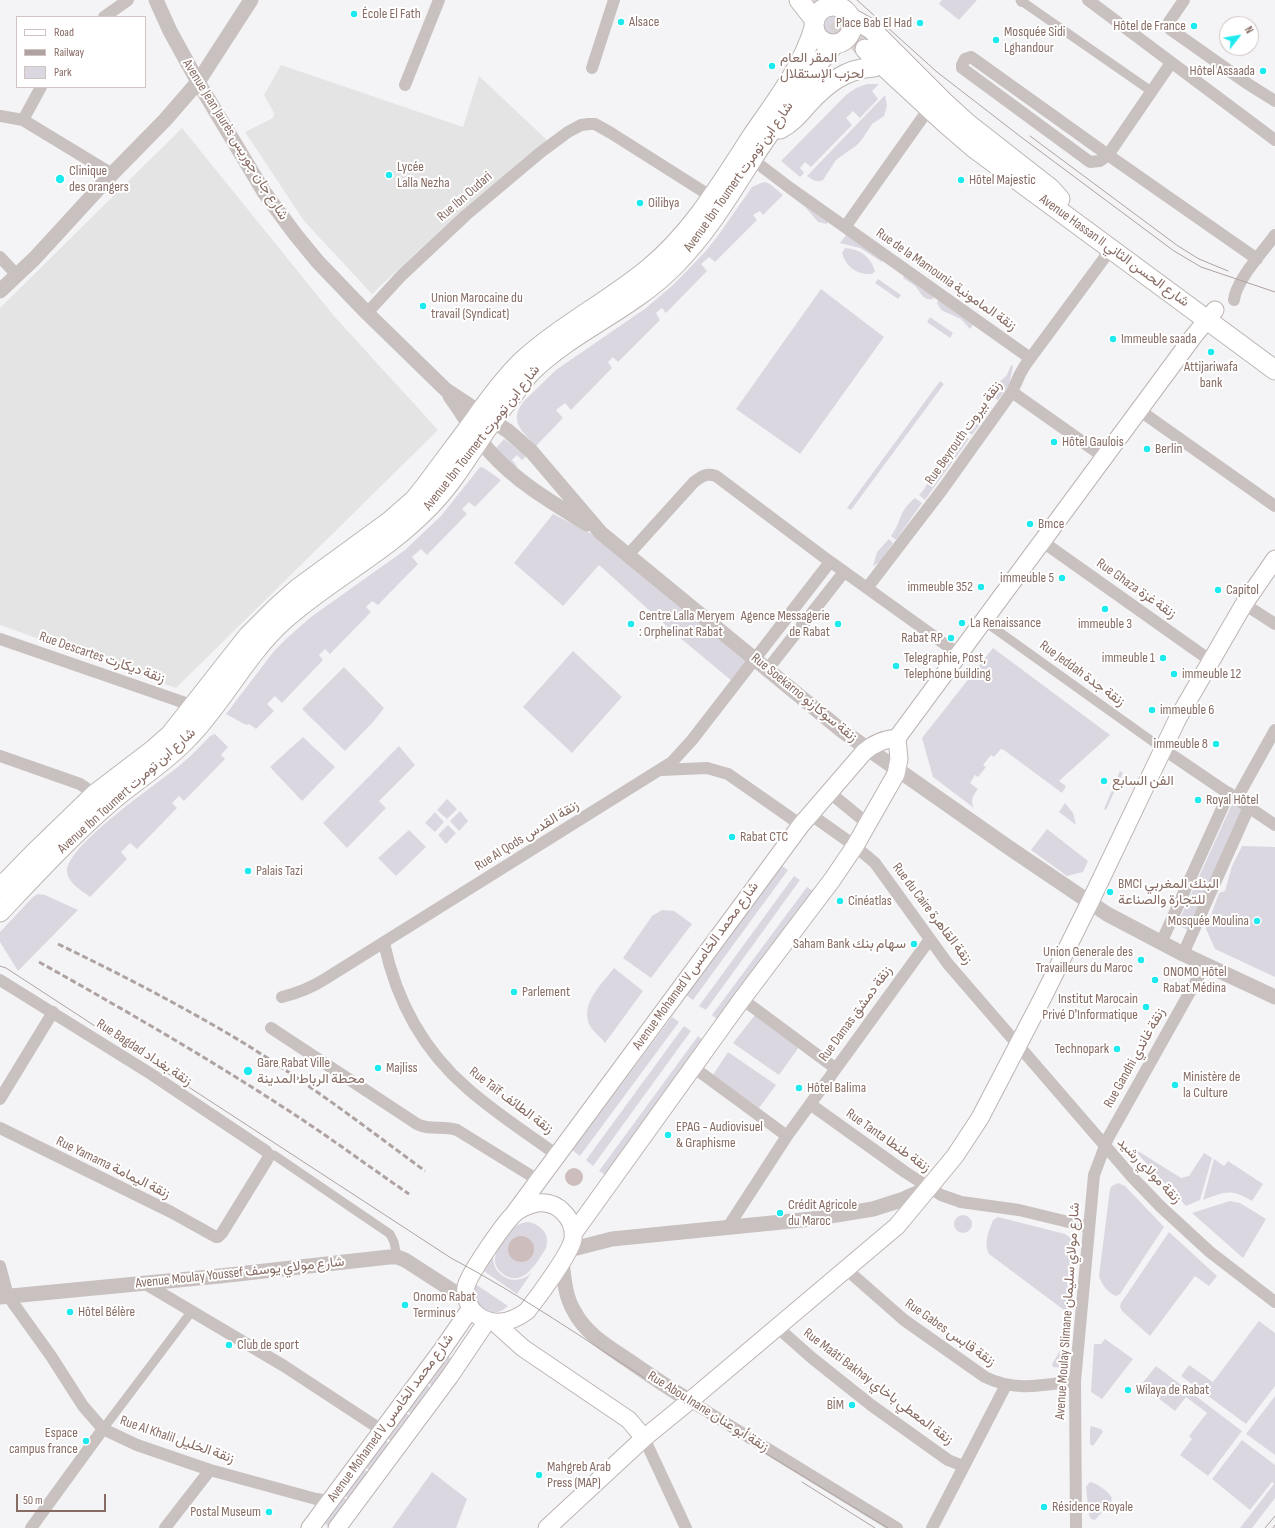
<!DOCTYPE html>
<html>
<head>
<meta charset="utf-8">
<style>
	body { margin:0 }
	#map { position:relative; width:1275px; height:1528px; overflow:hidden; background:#f4f4f7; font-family:"Sofia Sans Condensed",sans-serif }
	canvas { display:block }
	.legend { position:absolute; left:16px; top:16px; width:130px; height:72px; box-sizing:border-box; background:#fff; border:1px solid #cfc4c1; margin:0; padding:5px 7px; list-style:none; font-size:12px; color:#876c64 }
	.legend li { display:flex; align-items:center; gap:8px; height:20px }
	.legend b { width:20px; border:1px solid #cfc4c1 }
	.north { position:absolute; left:1219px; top:16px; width:40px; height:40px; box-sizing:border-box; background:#fff; border:1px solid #cfc4c1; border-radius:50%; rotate:59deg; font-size:11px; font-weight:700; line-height:16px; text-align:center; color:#876c64 }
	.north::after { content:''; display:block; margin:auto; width:14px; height:18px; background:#1deaee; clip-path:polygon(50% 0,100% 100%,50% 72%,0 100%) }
	.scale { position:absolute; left:16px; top:1494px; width:90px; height:18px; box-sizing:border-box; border:2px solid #876c64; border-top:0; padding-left:5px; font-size:12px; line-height:14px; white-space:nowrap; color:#876c64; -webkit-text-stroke:3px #fff; paint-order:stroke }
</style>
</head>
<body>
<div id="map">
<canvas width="1275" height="1528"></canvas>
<ul class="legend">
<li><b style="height:5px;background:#fff"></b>Road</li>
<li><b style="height:5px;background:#aea3a0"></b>Railway</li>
<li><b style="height:11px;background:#dbd7e1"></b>Park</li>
</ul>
<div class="north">N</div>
<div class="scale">50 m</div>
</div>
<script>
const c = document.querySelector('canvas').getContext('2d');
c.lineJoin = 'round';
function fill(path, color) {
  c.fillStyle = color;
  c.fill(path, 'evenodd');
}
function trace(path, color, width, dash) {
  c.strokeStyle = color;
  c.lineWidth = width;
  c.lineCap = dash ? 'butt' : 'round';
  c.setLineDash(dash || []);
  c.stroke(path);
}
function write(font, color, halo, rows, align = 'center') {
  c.font = font + ' "Sofia Sans Condensed",Vazirmatn,sans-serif';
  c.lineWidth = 4;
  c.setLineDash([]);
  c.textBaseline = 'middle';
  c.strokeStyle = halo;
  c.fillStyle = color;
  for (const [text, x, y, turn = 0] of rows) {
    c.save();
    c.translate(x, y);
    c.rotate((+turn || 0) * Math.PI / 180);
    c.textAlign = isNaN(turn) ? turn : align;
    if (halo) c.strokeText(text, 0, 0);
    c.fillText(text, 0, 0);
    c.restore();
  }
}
fill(new Path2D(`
	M 281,65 L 463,127 L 479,76 L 548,141 L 462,210 L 372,294 L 304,221 L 245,132 L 273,118 L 274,113 L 264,95 Z
	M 182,128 L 334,316 L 438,430 L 176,688 L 0,625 L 0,308 Z`), '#e5e4e5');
fill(new Path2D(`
	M 942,0 L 977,0 L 959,20 L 939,4 Z
	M824 26a10 10 0 1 1 20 0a10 10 0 1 1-20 0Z
	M 867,84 L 879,84 L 872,91 L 878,99 L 860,118 L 853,111 L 846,118 L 852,125 L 811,167 L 805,162 L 800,168 L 804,173 L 800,177 L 781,161 L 846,95 L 856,88 Z
	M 885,95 L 887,106 L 884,116 L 872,124 L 863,138 L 857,145 L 836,160 L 823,180 C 816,183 813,180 807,176 Z
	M 765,182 L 770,184 L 783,195 L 763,215 L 760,211 L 753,215 L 757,220 L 715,262 L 709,257 L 701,264 L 707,271 L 666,313 L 662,308 L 656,313 L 660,320 L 618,362 L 613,357 L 608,362 L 612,368 L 571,410 L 565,403 L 556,410 L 563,418 L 536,446 C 522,431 508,421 524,401 L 556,370 L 646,308 L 673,285 L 705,252 L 717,237 L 752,187 L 761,183 Z
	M 786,192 L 828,221 L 827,224 L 818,222 L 806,208 Z
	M 847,234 L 883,260 L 882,262 L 860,248 L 840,243 Z
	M 845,248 C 860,249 870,256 875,271 L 872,274 C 857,275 846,267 842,253 Z
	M 904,276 L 934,297 L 933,299 C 922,301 921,292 915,286 C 912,283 907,281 903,278 Z
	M 878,279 L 901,295 L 898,299 L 875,283 Z
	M 821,289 L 884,337 L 800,454 L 736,409 Z
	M 938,300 L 973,325 L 970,329 L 961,319 L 941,310 L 937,303 Z
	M 930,317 L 953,333 L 950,338 L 927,322 Z
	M 1011,365 L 1013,366 L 1009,386 L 998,400 L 990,395 L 995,386 L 1007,375 Z
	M 940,381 L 944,384 L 851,510 L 847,508 Z
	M 985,403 L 992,408 L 972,435 L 967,431 L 974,414 Z
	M 964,435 L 969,439 L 925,500 L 919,495 C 929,486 929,475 936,465 C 944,453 956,450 964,435 Z
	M 504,439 L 527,456 L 522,460 L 517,455 L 512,460 L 517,466 L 513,469 L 496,448 Z
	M 480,467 L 484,468 L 501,480 L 475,507 L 469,502 L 462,509 L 467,514 L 427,555 L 421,549 L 412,557 L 418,564 L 378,605 L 372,601 L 366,607 L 371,612 L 330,654 L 325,649 L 319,655 L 323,660 L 282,703 L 275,696 L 267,704 L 274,711 L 256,729 L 249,724 L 246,725 L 226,714 L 274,651 L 286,639 L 311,617 L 405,550 L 441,516 Z
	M 915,498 L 922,503 L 896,540 L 891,536 C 902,521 899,510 915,498 Z
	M 553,514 L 600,538 L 751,661 L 732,681 L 679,637 L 599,565 L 563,606 L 514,563 Z
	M 889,539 L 893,543 L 880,562 L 873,566 L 877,552 Z
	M 993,648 L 1110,735 L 1059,781 L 1066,786 L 1062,793 L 1004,750 L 1001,749 L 994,757 L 991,755 L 983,765 L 986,767 L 978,777 L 975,775 L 970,783 L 978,789 C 973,796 970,800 974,808 L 933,777 L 922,738 Z
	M 573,651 L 622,697 L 572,753 L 523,707 Z
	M 344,667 L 384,708 L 373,722 L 345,751 L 302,709 Z
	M 215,734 L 228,747 L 221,755 L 225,759 L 184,801 L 179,796 L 172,803 L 177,808 L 137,849 L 130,843 L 121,852 L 127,859 L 90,897 C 82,891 67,882 67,871 C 67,845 158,783 179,766 C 190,757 200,747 210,736 Z
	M 303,737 L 335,767 L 302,801 L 270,767 Z
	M 399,746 L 415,765 L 379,801 L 386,808 L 347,848 L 323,823 Z
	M 1120,771 L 1123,773 L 1106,810 L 1104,809 Z
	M 447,799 L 457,809 L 447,819 L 437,810 Z
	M 1065,803 L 1073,813 L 1076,825 L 1059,812 Z
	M 1232,804 L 1243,809 L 1188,930 L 1177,925 Z
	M 460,811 L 468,821 L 459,831 L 450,821 Z
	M 435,812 L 444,822 L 435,832 L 425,823 Z
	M 448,825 L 456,833 L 446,844 L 438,835 Z
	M 1047,829 L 1088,861 L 1083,872 L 1067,876 L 1031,850 Z
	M 409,830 L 426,847 L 396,876 L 378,858 Z
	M 1242,846 L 1275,847 L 1275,977 L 1215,949 L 1206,929 L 1219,893 L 1225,891 L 1232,866 Z
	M 781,865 L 788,870 L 693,1000 L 686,995 Z
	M 794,876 L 800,880 L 706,1010 L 699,1006 Z
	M 807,887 L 813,891 L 718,1020 L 712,1015 Z
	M 38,894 L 45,895 L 78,910 L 18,971 L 0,942 L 0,932 L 33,897 Z
	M 662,910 L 674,911 L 692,924 L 651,978 L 623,958 L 652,916 Z
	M 614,968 L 643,991 L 605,1043 C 601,1037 594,1033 590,1026 C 579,1004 602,984 614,968 Z
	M 755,1015 L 799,1047 L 779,1075 L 733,1043 Z
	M 672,1017 L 679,1022 L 580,1156 L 572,1150 Z
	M 684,1026 L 691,1031 L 593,1166 L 586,1160 Z
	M 698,1036 L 704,1041 L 605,1175 L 599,1171 Z
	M 728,1052 L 776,1085 L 759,1108 L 713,1075 Z
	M 1138,1151 L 1181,1178 L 1189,1176 L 1204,1153 L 1212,1158 L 1200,1200 L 1186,1206 L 1137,1153 Z
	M 1214,1159 L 1224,1166 L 1228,1161 L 1263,1184 L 1252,1201 C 1230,1188 1225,1192 1203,1200 Z
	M 1118,1183 L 1125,1186 L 1164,1227 L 1120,1294 L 1116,1296 C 1108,1293 1101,1284 1099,1276 L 1110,1189 L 1112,1186 Z
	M 1230,1201 L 1240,1203 L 1266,1219 L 1243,1258 L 1192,1213 Z
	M954 1224a9 9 0 1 1 18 0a9 9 0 1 1-18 0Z
	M 998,1217 L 1065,1234 L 1073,1240 L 1075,1246 L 1068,1313 L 989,1254 C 983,1243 989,1231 993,1220 Z
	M 528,1222 C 540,1224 551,1234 546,1248 C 544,1252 540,1257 538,1261 C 529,1273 518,1285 503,1274 C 489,1263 496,1251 504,1239 C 511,1230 516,1223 528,1222 ZM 526,1237 L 532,1242 L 521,1262 L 513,1259 Z
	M 1169,1232 L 1217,1276 L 1209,1286 L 1195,1276 L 1150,1336 L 1123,1312 L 1120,1307 L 1121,1303 Z
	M 493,1254 C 491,1276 516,1289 532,1272 L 517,1294 L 481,1269 Z
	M 474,1283 L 508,1306 C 494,1318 485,1312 474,1301 Z
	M 1259,1321 L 1275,1333 L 1275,1386 L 1246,1424 L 1181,1376 L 1189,1365 L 1213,1382 Z
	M 1105,1339 L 1133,1359 L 1102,1399 L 1091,1392 L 1094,1344 L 1101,1344 Z
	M 1062,1349 L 1065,1351 L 1064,1368 L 1053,1367 L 1052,1364 L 1060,1351 Z
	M 446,1355 L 452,1359 L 432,1386 L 426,1381 Z
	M 1156,1366 L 1242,1431 L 1208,1476 L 1180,1455 L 1192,1439 L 1189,1436 L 1207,1413 L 1186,1397 L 1175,1411 L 1141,1385 Z
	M 425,1384 L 430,1387 L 411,1414 L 406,1410 Z
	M 1275,1396 L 1275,1455 L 1246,1434 Z
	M 404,1412 L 410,1416 L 391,1441 L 385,1437 Z
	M 1091,1426 L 1101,1429 L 1103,1432 L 1093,1446 L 1090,1444 L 1090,1429 Z
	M 384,1439 L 389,1443 L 369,1470 L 364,1466 Z
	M 1242,1440 L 1275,1465 L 1275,1498 L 1252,1528 L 1240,1528 L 1274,1484 L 1272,1482 L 1250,1510 L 1212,1479 Z
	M 362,1468 L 368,1472 L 349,1499 L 343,1495 Z
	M 432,1472 L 467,1499 L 456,1528 L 392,1528 Z
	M 1090,1482 C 1097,1483 1109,1492 1112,1498 L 1111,1502 L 1095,1520 L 1091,1519 L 1089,1515 L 1086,1487 Z
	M 342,1496 L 348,1501 L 329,1527 L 323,1522 Z`), '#dbd7e1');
fill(new Path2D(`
	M565 1177a9 9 0 1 1 18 0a9 9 0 1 1-18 0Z
	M508 1249a13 13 0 1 1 26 0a13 13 0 1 1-26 0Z`), '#cdbdbc');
trace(new Path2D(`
	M 814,0 L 865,49
	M 836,0 L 856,25`), '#d9d2d2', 19, [19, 10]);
const secondary = new Path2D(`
	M 537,1203 C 547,1202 557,1205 564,1213 C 571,1220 574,1230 573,1239 C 570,1254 538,1297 527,1311 C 510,1324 487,1328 472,1310 C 468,1304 465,1295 466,1287 C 468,1275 503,1225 513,1215 C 519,1209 528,1205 537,1203 Z
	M 513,1215 L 787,844 L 801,825 L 864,752 C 874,743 884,739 897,738
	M 573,1234 L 742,999 L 832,880 L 855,846 L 896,774 L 899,759 L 897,738 L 1193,337 L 1215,310
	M 494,1322 L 523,1348 L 629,1420 L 644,1438
	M 310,1528 L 442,1350 L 471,1308
	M 337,1528 L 450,1376 L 487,1321
	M 547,1528 L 644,1438 L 698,1394 L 897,1226 L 955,1156 L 980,1118 L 1043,997 L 1090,902 L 1178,718 L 1244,604 L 1275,559`);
const primary = new Path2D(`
	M 799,0 L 814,19
	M814 25a19 19 0 1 1 38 0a19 19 0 1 1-38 0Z
	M 851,18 L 871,29 L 944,102 L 967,123 L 1050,188 L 1060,199
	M 865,49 L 945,123 L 974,148 L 1275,370
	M 780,129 C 792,123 799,114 808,104 C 826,84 845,69 874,67
	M 0,888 L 33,854 L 95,794 L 154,749 L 170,735 L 248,636 L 278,606 L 297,589 L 390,521 L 414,500 L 426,485 C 442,463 459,441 475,419 C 489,399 504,379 521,362 C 560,326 608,302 649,268 C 692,233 722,182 752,136 C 775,102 802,68 814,28
	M 0,912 C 35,875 70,837 108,804 C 134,781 165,763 188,738 C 224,701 246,654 284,620 C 330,579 386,552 429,507 C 449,487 464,463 480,439 C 490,424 501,409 513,395 C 519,387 525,378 532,371 C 574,330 632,309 674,266 C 706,234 729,196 753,158 C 766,137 781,118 795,98 C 807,80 819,60 835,44`);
trace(secondary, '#bdb4b1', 19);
trace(primary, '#bcb5b2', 21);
trace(new Path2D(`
	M 1020,0 L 1151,91
	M 984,621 L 1163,749
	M 269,1155 L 274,1155 L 390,1234 L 394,1242 L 397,1257
	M 103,1429 L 192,1311`), '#c8c1bf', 9);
trace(new Path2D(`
	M 1088,0 L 1275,140
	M 1184,0 L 1169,22 L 1170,29 L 1248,84 L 1275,101
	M 1022,1 L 1023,0
	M 104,17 L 128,0
	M 971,57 L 1108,155 L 1100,161 L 1090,162 L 962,68 L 962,65 L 965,59 Z
	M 1171,63 L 1108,155 L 1257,259
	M 592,68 L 614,0
	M 405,85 L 439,0
	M 0,116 L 23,120 L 112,174
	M 23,120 L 41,87
	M 748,156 L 790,188 L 1030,358
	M 845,227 L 923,117
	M 0,257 L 17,275
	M 1234,300 C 1236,280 1263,252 1275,235
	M 367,313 L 402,275 L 466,215 L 541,152 L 568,132 L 581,125 L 589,124 L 595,124 L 611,133 L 712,197
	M 1012,392 L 1104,457
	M 1139,410 L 1275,506
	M 1043,542 L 1211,661
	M 627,556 L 694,482 C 702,476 706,473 716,476 L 821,555 L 960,655
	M 867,588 L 942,490 L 1012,392 L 1020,374 L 1026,364 L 1111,249
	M 1244,604 L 1275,624
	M 0,639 L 194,706
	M 767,670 L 844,572
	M 1163,749 L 1275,825
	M 0,756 L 80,784 L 95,794
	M 661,770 L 707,768 L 728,774 L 801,825
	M 829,792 L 868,824
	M 1237,798 L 1275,730
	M 810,814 L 855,846 L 875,863 L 948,964 L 1133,1178 L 1161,1207 L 1210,1252 L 1275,1302
	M 384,943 C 396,999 423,1050 467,1088 C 495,1113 527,1133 557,1155
	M 1161,943 L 1229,793
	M 1183,954 L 1249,807
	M 0,980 L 151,1074 L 266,1151 L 269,1155 L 267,1160 L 222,1233 L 218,1237 L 216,1237 L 171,1212 L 0,1128
	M 282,997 C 298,993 311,988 325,979 L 672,762 L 692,740 L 830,562
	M 742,999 L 835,1068
	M 271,1028 L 417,1124 C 430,1131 443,1125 457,1130 L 538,1180
	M 693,1067 L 787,1136
	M 0,1099 L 53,1012
	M 810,1104 L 905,1172 L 941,1195 L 961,1202 L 1019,1210 L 1089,1227
	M 728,1227 L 787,1136 L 930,939
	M 0,1266 L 8,1296 L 51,1356 L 83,1406 L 103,1429 L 137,1445 L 210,1470 L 316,1499 L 330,1501
	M 846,1269 L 904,1320 L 985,1377 C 1015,1392 1043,1385 1075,1381
	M 144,1283 L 284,1366 L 383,1431
	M 777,1327 L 812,1358 L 871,1405 L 948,1460 L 963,1466
	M 690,1401 L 897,1528
	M 644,1438 L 686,1528
	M 31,1528 L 103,1429
	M 165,1528 L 210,1470
	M 932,1528 L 1006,1385
	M 1076,1528 L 1075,1381 L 1094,1175 L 1108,1138 L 1205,965`), '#c8c1bf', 12);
trace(new Path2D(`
	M 156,0 L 170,31 L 198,82 L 264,192 L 295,234 L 318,262 L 367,313 L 446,390 L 508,431 L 531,451 L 601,533 L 841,730 L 1008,847 L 1107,914 L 1183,954 L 1275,997
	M 0,291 L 34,259 L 57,234 L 112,174 L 165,120 L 198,82 L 251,0
	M 450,396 C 464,415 475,436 491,453 C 518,483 553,503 587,524
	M 569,1250 L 612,1239 L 812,1219 L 873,1209 L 901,1200 L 928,1188
	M 562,1261 C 564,1278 565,1296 574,1311 C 586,1334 607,1346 628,1360 C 648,1374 669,1388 690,1401
	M 0,1297 L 220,1276 L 389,1257 L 397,1257 L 405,1260 L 467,1300`), '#c8c1bf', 15);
trace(secondary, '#fff', 17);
trace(primary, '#fff', 19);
trace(new Path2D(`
	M 857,0 L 937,72 L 1021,137 L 1174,251 L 1201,267 L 1275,292
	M 1030,136 L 1178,246 L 1199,259 L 1228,271
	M 0,966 L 6,968 L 451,1258 C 521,1295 587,1341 654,1384 C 731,1433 810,1480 888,1528
	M 802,1482 L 875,1528
	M 1265,1528 L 1275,1516
	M 1273,1528 L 1275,1525`), '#aea3a0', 1);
trace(new Path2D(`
	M 58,944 C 122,975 186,1008 247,1045 C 309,1084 367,1128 425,1171
	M 39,962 C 123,1009 206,1057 286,1109 C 328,1136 368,1166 409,1194`), '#aea3a0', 3, [6, 3]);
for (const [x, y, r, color] of [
	[354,14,4,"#1deaee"],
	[621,22,4,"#1deaee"],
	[920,23,4,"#1deaee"],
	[1194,26,4,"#1deaee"],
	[996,40,4,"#1deaee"],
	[772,66,4,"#1deaee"],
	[1263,71,4,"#1deaee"],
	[389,175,4,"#1deaee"],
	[60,179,5,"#1deaee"],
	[961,180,4,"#1deaee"],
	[640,203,4,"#1deaee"],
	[423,306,4,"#1deaee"],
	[1113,339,4,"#1deaee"],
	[1211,352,4,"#1deaee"],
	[1054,442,4,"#1deaee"],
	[1147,449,4,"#1deaee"],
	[1030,524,4,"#1deaee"],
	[1062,578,4,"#1deaee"],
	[981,587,4,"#1deaee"],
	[1218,590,4,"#1deaee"],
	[1105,609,4,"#1deaee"],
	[962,623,4,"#1deaee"],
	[631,624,4,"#1deaee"],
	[838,624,4,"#1deaee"],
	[951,638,4,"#1deaee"],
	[1163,658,4,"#1deaee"],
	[896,666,4,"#1deaee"],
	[1174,674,4,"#1deaee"],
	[1152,710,4,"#1deaee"],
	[1216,744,4,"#1deaee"],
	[1104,781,4,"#1deaee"],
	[1198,800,4,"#1deaee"],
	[732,837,4,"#1deaee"],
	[248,871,4,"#1deaee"],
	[1110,892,4,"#1deaee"],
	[840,901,4,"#1deaee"],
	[1257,921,4,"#1deaee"],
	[914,944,4,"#1deaee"],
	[1141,960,4,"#1deaee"],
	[1155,980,4,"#1deaee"],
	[514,992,4,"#1deaee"],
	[1146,1007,4,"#1deaee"],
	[1117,1049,4,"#1deaee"],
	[378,1068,4,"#1deaee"],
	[248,1071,5,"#1deaee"],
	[1175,1085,4,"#1deaee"],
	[799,1088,4,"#1deaee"],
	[668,1135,4,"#1deaee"],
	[780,1213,4,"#1deaee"],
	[405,1305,4,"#1deaee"],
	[70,1312,4,"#1deaee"],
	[229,1345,4,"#1deaee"],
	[1128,1390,4,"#1deaee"],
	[852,1405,4,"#1deaee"],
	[86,1441,4,"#1deaee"],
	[539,1475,4,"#1deaee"],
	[1044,1507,4,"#1deaee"],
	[269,1512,4,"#1deaee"]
]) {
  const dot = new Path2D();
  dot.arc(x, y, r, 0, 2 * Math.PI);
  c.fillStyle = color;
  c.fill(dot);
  trace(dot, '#fff', 1.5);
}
write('14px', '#876c64', '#fff', [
	["École El Fath",362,14],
	["Alsace",629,22],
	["Place Bab El Had",912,23,"right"],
	["Hôtel de France",1186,26,"right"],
	["Mosquée Sidi",1004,32],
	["Lghandour",1004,48],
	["المقر العام",780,58],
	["لحزب الإستقلال",780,74],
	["Hôtel Assaada",1255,71,"right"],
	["Lycée",397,167],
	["Lalla Nezha",397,183],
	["Clinique",69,171],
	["des orangers",69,187],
	["Hôtel Majestic",969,180],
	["Oilibya",648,203],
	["Union Marocaine du",431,298],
	["travail (Syndicat)",431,314],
	["Immeuble saada",1121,339],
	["Attijariwafa",1211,367,"center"],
	["bank",1211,383,"center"],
	["Hôtel Gaulois",1062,442],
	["Berlin",1155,449],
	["Bmce",1038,524],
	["immeuble 5",1054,578,"right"],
	["immeuble 352",973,587,"right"],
	["Capitol",1226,590],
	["Centre Lalla Meryem",639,616],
	[": Orphelinat Rabat",639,632],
	["Agence Messagerie",830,616,"right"],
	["de Rabat",830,632,"right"],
	["La Renaissance",970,623],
	["immeuble 3",1105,624,"center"],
	["Rabat RP",943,638,"right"],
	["Telegraphie, Post,",904,658],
	["Telephone building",904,674],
	["immeuble 1",1155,658,"right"],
	["immeuble 12",1182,674],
	["immeuble 6",1160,710],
	["immeuble 8",1208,744,"right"],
	["الفن السابع",1112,781],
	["Royal Hôtel",1206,800],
	["Rabat CTC",740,837],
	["Palais Tazi",256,871],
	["BMCI البنك المغربي",1118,884],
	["للتجارة والصناعة",1118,900],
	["Cinéatlas",848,901],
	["Mosquée Moulina",1249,921,"right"],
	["Saham Bank سهام بنك",906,944,"right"],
	["Union Generale des",1133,952,"right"],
	["Travailleurs du Maroc",1133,968,"right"],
	["ONOMO Hôtel",1163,972],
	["Rabat Médina",1163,988],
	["Parlement",522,992],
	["Institut Marocain",1138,999,"right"],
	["Privé D'Informatique",1138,1015,"right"],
	["Technopark",1109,1049,"right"],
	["Gare Rabat Ville",257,1063],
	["محطة الرباط المدينة",257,1079],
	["Majliss",386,1068],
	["Ministère de",1183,1077],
	["la Culture",1183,1093],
	["Hôtel Balima",807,1088],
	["EPAG - Audiovisuel",676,1127],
	["& Graphisme",676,1143],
	["Crédit Agricole",788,1205],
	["du Maroc",788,1221],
	["Onomo Rabat",413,1297],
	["Terminus",413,1313],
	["Hôtel Bélère",78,1312],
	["Club de sport",237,1345],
	["Wilaya de Rabat",1136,1390],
	["BİM",844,1405,"right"],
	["Espace",78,1433,"right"],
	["campus france",78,1449,"right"],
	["Mahgreb Arab",547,1467],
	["Press (MAP)",547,1483],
	["Résidence Royale",1052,1507],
	["Postal Museum",261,1512,"right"]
], 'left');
write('14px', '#876c64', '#fff', [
	["Avenue Jean Jaurès شارع جان جوريس",235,140,58],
	["Avenue Ibn Toumert شارع ابن تومرت",739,177,-55],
	["Rue Ibn Oudari",465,197,-41],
	["Avenue Hassan II شارع الحسن الثاني",1114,251,36],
	["Rue de la Mamounia زنقة المامونية",946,280,35],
	["Rue Beyrouth زنقة بيروت",964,433,-55],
	["Avenue Ibn Toumert شارع ابن تومرت",482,438,-52],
	["Rue Ghaza زنقة غزة",1136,589,35],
	["Rue Descartes زنقة ديكارت",102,658,19],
	["Rue Jeddah زنقة جدة",1082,674,36],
	["Rue Soekarno زنقة سوكارنو",804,698,39],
	["Avenue Ibn Toumert شارع ابن تومرت",127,791,-42],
	["Rue Al Qods زنقة القدس",527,836,-32],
	["Rue du Caire زنقة القاهرة",932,914,53],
	["Avenue Mohamed V شارع محمد الخامس",696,966,-54],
	["Rue Damas زنقة دمشق",856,1014,-54],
	["Rue Bagdad زنقة بغداد",144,1053,33],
	["Rue Gandhi زنقة غاندي",1135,1058,-61],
	["Rue Taïf زنقة الطائف",511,1101,37],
	["Rue Tanta زنقة طنطا",888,1141,35],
	["Rue Yamama زنقة اليمامة",113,1168,26],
	["زنقة مولاي رشيد",1149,1171,46],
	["Avenue Moulay Youssef شارع مولاي يوسف",240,1273,-6],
	["Avenue Moulay Slimane شارع مولاي سليمان",1068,1311,-86],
	["Rue Gabes زنقة قابس",950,1333,35],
	["Rue Maâti Bakhay زنقة المعطي باخاي",878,1387,37],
	["Rue Abou Inane زنقة أبو عنان",708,1412,32],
	["Avenue Mohamed V شارع محمد الخامس",391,1418,-54],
	["Rue Al Khalil زنقة الخليل",177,1440,19]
]);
</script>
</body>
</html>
